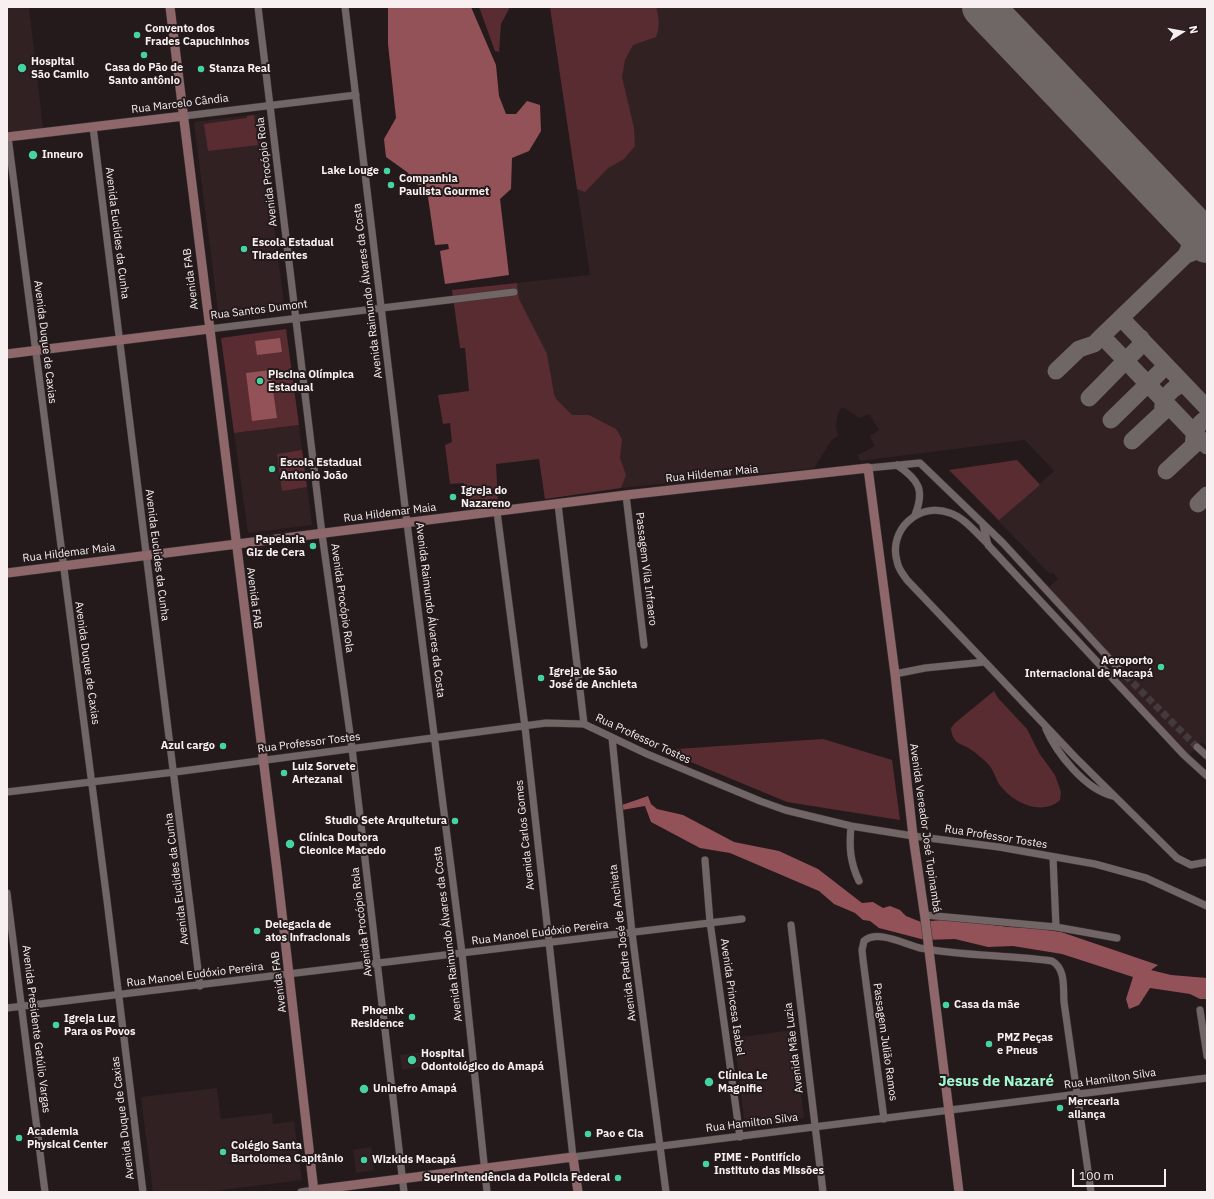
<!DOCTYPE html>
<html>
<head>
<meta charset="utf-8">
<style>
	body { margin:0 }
	#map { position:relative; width:1214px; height:1199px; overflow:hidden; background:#241a1b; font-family:"IBM Plex Sans",sans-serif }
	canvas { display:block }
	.frame { position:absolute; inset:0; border:8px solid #f7eff0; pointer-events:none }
	.north { position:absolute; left:1162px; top:12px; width:40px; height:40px; -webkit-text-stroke:3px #241a1b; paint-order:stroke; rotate:79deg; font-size:11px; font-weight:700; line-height:16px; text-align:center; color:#f7eff0 }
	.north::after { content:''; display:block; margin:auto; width:14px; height:18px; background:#f7eff0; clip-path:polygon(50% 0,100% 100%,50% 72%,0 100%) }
	.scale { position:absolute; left:1072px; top:1169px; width:94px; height:18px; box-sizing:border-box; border:2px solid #f7eff0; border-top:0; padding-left:5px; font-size:12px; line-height:14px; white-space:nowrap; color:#f7eff0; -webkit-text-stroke:3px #241a1b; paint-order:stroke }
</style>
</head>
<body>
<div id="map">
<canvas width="1214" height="1199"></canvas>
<div class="frame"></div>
<div class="north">N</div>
<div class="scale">100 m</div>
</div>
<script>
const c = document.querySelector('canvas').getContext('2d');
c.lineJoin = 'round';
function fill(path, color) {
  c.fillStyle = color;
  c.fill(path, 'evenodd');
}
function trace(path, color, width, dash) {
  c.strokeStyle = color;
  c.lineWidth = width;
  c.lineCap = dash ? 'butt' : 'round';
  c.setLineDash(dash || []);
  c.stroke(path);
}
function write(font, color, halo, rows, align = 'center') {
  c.font = font + ' "IBM Plex Sans",sans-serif';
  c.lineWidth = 4;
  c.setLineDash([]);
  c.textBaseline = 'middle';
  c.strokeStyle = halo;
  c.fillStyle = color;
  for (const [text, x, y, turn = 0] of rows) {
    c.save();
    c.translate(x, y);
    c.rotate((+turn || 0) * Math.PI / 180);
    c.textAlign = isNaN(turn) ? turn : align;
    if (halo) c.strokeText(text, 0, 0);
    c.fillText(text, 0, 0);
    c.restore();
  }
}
fill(new Path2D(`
	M 7,7 L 29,7 L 43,128 L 7,132 Z
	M 550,7 L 1207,7 L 1207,747 L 1202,742 L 1188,756 L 1111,674 L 1119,666 L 1047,589 L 1058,579 L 1052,572 L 1050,574 L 949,470 L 1017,460 L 1040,484 L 1054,471 L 1025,440 L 860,461 L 858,455 L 875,446 L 870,436 L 879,430 L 869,414 L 860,418 L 842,407 L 838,413 L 836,425 L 838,436 L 831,441 L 814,468 L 621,488 L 545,499 L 517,283 L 590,275 Z
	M 260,114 L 285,311 L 219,319 L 194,122 Z
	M 299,425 L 312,525 L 248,533 L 234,433 Z
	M 793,1030 L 804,1118 L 745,1125 L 734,1038 Z
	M 422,1052 L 425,1066 L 402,1070 L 400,1055 Z
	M 217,1088 L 221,1119 L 272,1113 L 273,1124 L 294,1121 L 302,1180 L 205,1192 L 153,1192 L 141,1097 Z
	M 371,1147 L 374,1170 L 356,1173 L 353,1150 Z`), '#322122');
fill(new Path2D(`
	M 479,7 L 510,7 L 501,24 L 499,52 L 495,51 Z
	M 550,7 L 656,7 C 659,17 660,28 656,37 L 633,45 L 625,60 L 622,77 L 634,128 L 635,146 L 624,159 L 608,168 L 585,192 L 577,189 Z
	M 254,115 L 258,145 L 208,151 L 204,124 L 247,118 L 247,116 Z
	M 517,283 L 519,299 L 547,354 L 554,394 L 556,399 L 572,415 L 589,415 L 616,429 L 622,439 L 620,458 L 626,475 L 621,488 L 545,499 L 539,459 L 496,464 L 498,502 L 467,507 L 464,483 L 450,484 L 445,445 L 452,442 L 450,423 L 443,424 L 438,395 L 469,391 L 465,348 L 460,348 L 452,290 Z
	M 286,329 L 299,425 L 234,433 L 221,338 Z
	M 302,450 L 307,487 L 282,491 L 277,454 Z
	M 1017,460 L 1040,485 L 999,520 L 949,470 Z
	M 994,691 L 998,698 L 1027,729 L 1039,753 L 1055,775 L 1061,792 L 1060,800 C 1041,817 1012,802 999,784 C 995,777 993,768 987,763 C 983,759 977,754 973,751 C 961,742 953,746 951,728 L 955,723 Z
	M 823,739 L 892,760 L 900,820 L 787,802 L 662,750 Z`), '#592c31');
fill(new Path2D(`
	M 388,7 L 471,7 L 496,65 L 499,96 L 506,114 L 516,114 L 527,101 L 540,105 L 541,131 L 529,151 L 512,158 L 511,189 L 500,199 L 509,275 L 445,284 L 440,251 L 449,249 L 448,244 L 435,245 L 428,197 L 407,172 L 386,157 L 384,139 L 396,118 L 388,44 Z
	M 280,338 L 282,352 L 257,355 L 255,341 Z
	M 270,370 L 277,418 L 252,421 L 246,373 Z
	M 648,796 L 651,804 L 657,809 L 683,815 L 734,842 L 779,851 L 818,869 L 862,903 L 873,902 L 883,908 L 890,906 L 900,910 L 906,916 L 921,922 L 951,919 L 1008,927 L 1033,928 L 1061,932 L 1158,965 L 1151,970 L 1171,975 L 1207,978 L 1207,999 L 1200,999 L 1190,994 L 1150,988 L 1139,1005 L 1129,1009 L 1126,999 L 1133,977 L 1062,954 L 1013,946 L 988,947 L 955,939 L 925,940 L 879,928 L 870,921 L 863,920 L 855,913 L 834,904 L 819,891 L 730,853 L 700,848 L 651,822 L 645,806 L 622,810 L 622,805 Z`), '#935258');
trace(new Path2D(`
	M 1186,255 L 1197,251 L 1207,250
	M 1121,318 L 1207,408
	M 1102,336 L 1207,446
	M 1056,371 L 1079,349 L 1094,344 L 1102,336 L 1186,255 C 1193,241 1193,232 1185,219
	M 1089,398 L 1140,346 L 1141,338
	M 1111,420 L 1164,368 L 1165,364
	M 1132,441 L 1163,412 C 1161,399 1172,387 1184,384
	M 1166,471 L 1194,445 C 1192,434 1197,424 1207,418
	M 1198,504 L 1207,495`), '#6f6666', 17);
trace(new Path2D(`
	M 983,7 L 1207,242`), '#6f6666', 42);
trace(new Path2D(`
	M 1118,668 L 1197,747`), '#443a3b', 7, [7, 3.5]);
const street = new Path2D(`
	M 258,7 L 322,534 L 352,748 L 404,1192
	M 345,7 L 407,523 L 462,953 L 487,1192
	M 184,116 L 356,95
	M 93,127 L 200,986
	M 8,137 C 53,489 101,840 143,1192
	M 209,329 L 514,292
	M 897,465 C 919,480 925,490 915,515
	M 868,468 L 920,463 L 1003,543 L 1118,668
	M 626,495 L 644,645
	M 558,504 L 584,724
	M 497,512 L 525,727 L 573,1157 L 1207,1078
	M 983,525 L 988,545 L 1184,755 L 1207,776
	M 985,662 L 907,580 C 903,574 898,569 897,561 C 888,530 919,501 950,513 C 965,518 977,534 988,544
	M 895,674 L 925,668 L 985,662 L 1075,757 L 1177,858 L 1191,865 L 1207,862
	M 1046,729 C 1057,754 1086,790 1113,796
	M 612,738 L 632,933 L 666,1192
	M 1197,747 L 1207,756
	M 7,792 L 175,772 L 546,723 L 584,724 L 647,754 L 760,801 L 785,810 L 851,826 L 913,836 L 999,847 L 1095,864 L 1146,878 L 1207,906
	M 851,826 C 849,847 850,862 859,881
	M 1053,857 L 1056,927
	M 705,860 L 710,922 L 740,1137
	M 7,893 L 45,1192
	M 925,915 L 1056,927 L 1117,938
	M 791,925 L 823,1192
	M 7,1008 L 742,919
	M 1200,1010 L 1207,1056
	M 884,1119 L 863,960 L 862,950 L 864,941 C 878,929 906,945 920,948 C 963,956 1008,955 1052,961 C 1066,969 1063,988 1064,1002 L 1091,1192
	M 301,1192 L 314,1190`);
const secondary = new Path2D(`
	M 170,7 L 277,870 L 314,1192
	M 7,137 L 184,116
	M 7,354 L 209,329
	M 7,573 L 626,495 L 868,468 L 895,674 L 913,836 L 925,918 L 959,1192
	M 314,1190 L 573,1157 L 578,1192`);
trace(street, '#3c3435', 8);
trace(secondary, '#3c3435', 10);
trace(street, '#726566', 7);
trace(secondary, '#8e676b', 9);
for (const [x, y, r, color] of [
	[137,35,4,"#45d49f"],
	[144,55,4,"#45d49f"],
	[22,68,5,"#45d49f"],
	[201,69,4,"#45d49f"],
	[33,155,5,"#45d49f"],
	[387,171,4,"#45d49f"],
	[391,185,4,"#45d49f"],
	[244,249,4,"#45d49f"],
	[260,381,4,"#45d49f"],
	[272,469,4,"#45d49f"],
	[453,497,4,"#45d49f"],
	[313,546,4,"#45d49f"],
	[1161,667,4,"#45d49f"],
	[541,678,4,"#45d49f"],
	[223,746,4,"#45d49f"],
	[284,773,4,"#45d49f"],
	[455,821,4,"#45d49f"],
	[290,844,5,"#45d49f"],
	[257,931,4,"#45d49f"],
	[946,1005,4,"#45d49f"],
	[412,1017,4,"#45d49f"],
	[56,1025,4,"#45d49f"],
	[989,1044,4,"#45d49f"],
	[412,1060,5,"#45d49f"],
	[709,1082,5,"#45d49f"],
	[364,1089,5,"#45d49f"],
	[1060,1108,4,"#45d49f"],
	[588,1134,4,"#45d49f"],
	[19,1138,4,"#45d49f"],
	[223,1152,4,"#45d49f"],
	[364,1160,4,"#45d49f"],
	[706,1164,4,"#45d49f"],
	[618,1178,4,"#45d49f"]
]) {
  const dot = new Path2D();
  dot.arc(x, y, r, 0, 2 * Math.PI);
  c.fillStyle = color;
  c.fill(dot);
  trace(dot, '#241a1b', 1.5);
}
write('bold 11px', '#f7eff0', '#241a1b', [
	["Convento dos",145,29],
	["Frades Capuchinhos",145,42],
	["Hospital",31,62],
	["São Camilo",31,75],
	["Casa do Pão de",144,68,"center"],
	["Santo antônio",144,81,"center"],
	["Stanza Real",209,69],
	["Inneuro",42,155],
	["Lake Louge",379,171,"right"],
	["Companhia",399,179],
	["Paulista Gourmet",399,192],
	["Escola Estadual",252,243],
	["Tiradentes",252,256],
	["Piscina Olímpica",268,375],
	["Estadual",268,388],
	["Escola Estadual",280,463],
	["Antonio João",280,476],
	["Igreja do",461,491],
	["Nazareno",461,504],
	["Papelaria",305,540,"right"],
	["Giz de Cera",305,553,"right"],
	["Aeroporto",1153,661,"right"],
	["Internacional de Macapá",1153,674,"right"],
	["Igreja de São",549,672],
	["José de Anchieta",549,685],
	["Azul cargo",215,746,"right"],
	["Luiz Sorvete",292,767],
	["Artezanal",292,780],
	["Studio Sete Arquitetura",447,821,"right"],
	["Clínica Doutora",299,838],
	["Cleonice Macedo",299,851],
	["Delegacia de",265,925],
	["atos infracionais",265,938],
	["Casa da mãe",954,1005],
	["Phoenix",404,1011,"right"],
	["Residence",404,1024,"right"],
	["Igreja Luz",64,1019],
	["Para os Povos",64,1032],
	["PMZ Peças",997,1038],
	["e Pneus",997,1051],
	["Hospital",421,1054],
	["Odontológico do Amapá",421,1067],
	["Clínica Le",718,1076],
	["Magnifie",718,1089],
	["Uninefro Amapá",373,1089],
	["Mercearia",1068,1102],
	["aliança",1068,1115],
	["Academia",27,1132],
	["Physical Center",27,1145],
	["Pao e Cia",596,1134],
	["Colégio Santa",231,1146],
	["Bartolomea Capitânio",231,1159],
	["PIME - Pontifício",714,1158],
	["Instituto das Missões",714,1171],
	["Wizkids Macapá",372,1160],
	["Superintendência da Policia Federal",610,1178,"right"]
], 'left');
write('11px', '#f7eff0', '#241a1b', [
	["Rua Marcelo Cândia",180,104,-7],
	["Avenida Procópio Rola",267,172,-97],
	["Avenida Euclides da Cunha",117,233,83],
	["Avenida FAB",191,279,-97],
	["Avenida Raimundo Álvares da Costa",368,291,-97],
	["Rua Santos Dumont",259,310,-7],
	["Avenida Duque de Caxias",45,342,83],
	["Rua Hildemar Maia",712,474,-6],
	["Rua Hildemar Maia",390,513,-7],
	["Rua Hildemar Maia",69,553,-7],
	["Avenida Euclides da Cunha",157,555,83],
	["Passagem Vila Infraero",646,569,83],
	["Avenida FAB",254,598,83],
	["Avenida Procópio Rola",342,598,82],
	["Avenida Raimundo Álvares da Costa",430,610,83],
	["Avenida Duque de Caxias",87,663,82],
	["Rua Professor Tostes",643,739,25],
	["Rua Professor Tostes",309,743,-7],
	["Avenida Vereador José Tupinambá",925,828,82],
	["Avenida Carlos Gomes",525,835,-96],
	["Rua Professor Tostes",996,837,9],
	["Avenida Euclides da Cunha",177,879,-97],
	["Avenida Procópio Rola",362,922,-97],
	["Rua Manoel Eudóxio Pereira",540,933,-7],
	["Avenida Raimundo Álvares da Costa",448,934,-97],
	["Avenida Padre José de Anchieta",623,943,-97],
	["Rua Manoel Eudóxio Pereira",195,975,-7],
	["Avenida FAB",279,982,-97],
	["Avenida Princesa Isabel",732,997,82],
	["Avenida Presidente Getúlio Vargas",36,1029,83],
	["Passagem Julião Ramos",885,1042,82],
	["Avenida Mãe Luzia",794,1048,-97],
	["Rua Hamilton Silva",1110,1079,-8],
	["Avenida Duque de Caxias",123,1118,-97],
	["Rua Hamilton Silva",752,1123,-7]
]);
write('bold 15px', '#a1f8d1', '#241a1b', [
	["Jesus de Nazaré",996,1082]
]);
</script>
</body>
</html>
